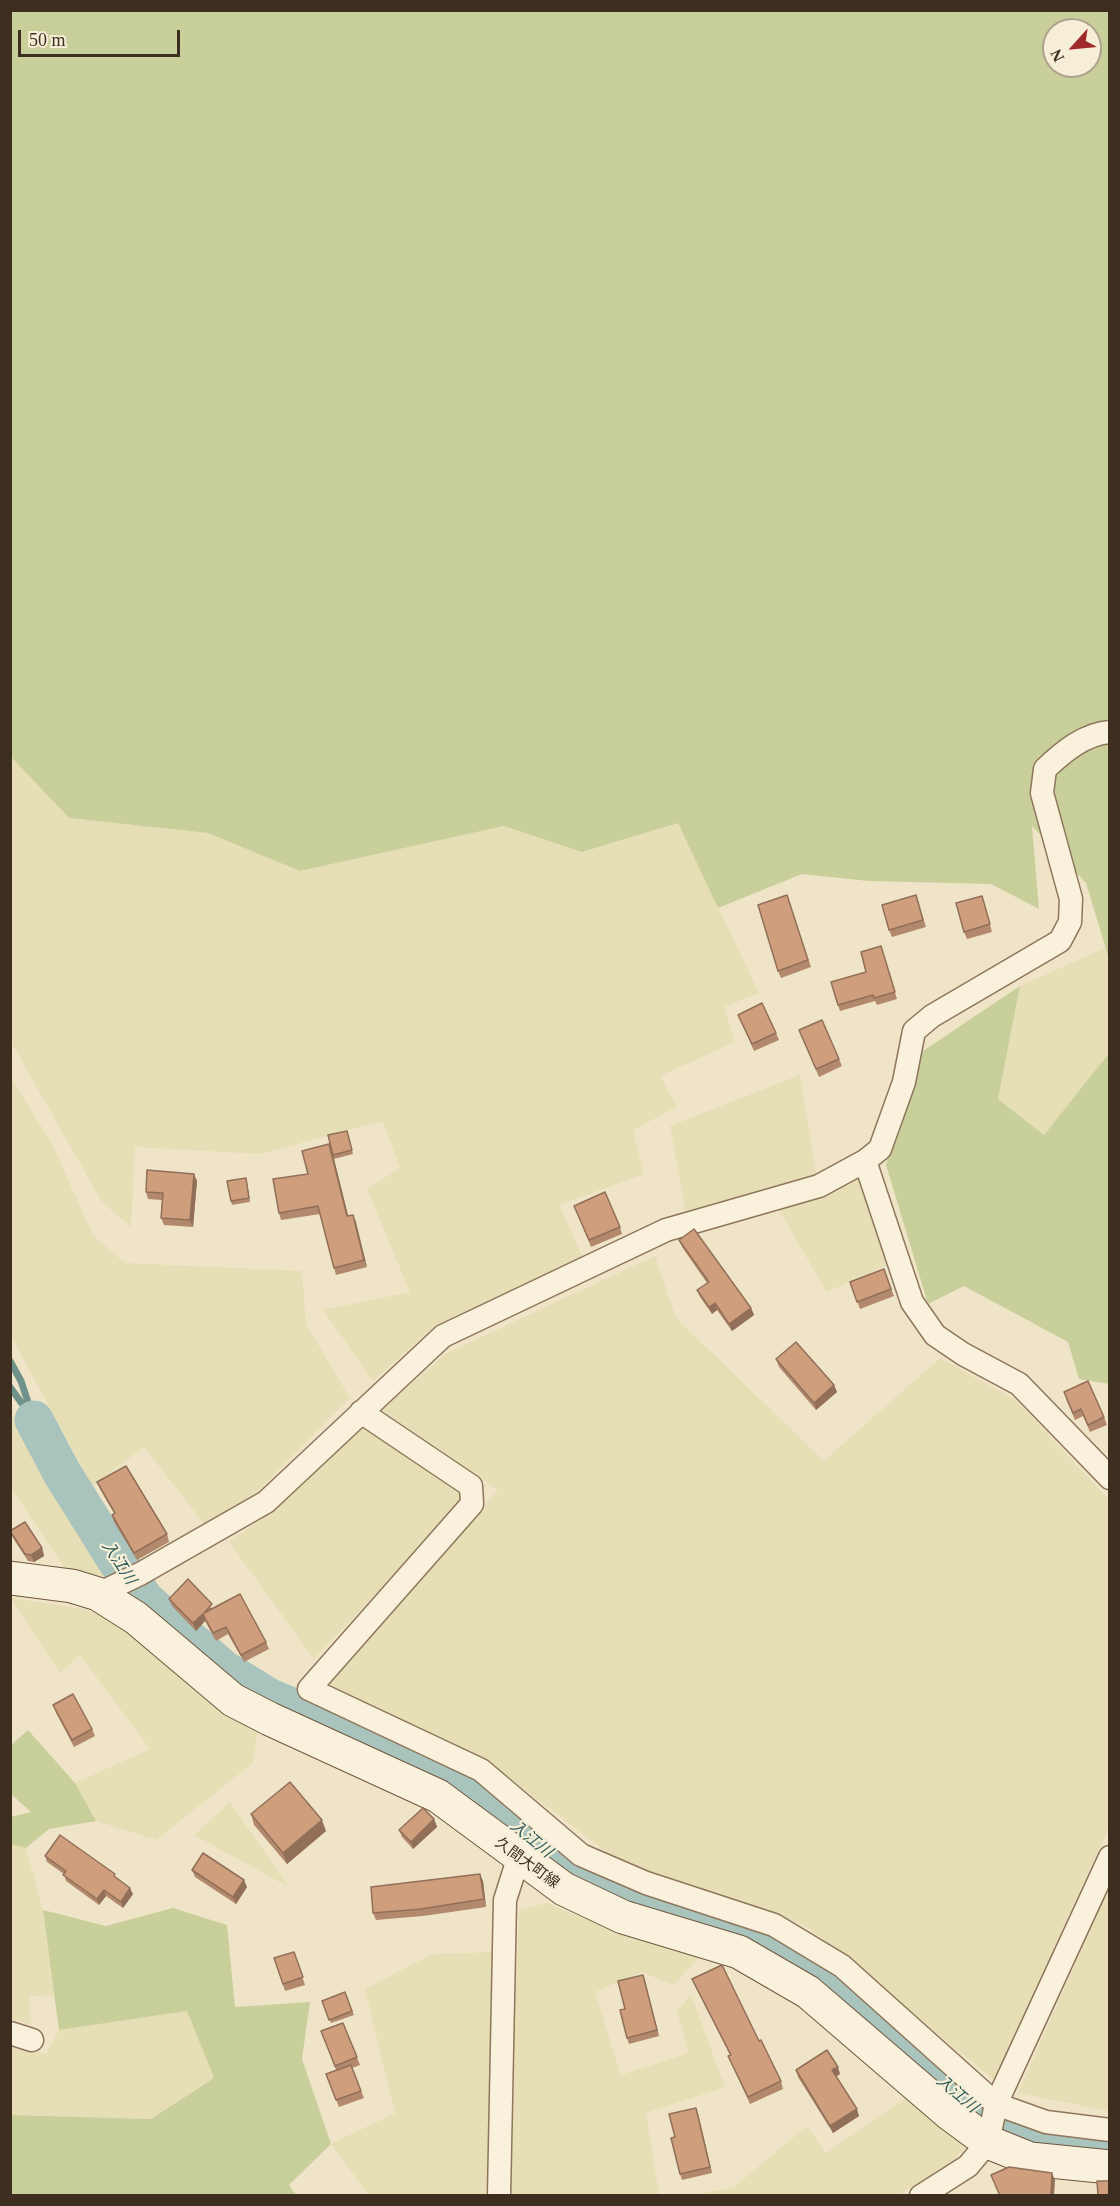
<!DOCTYPE html>
<html>
<head>
<meta charset="utf-8">
<style>
	body { margin:0 }
	#map { position:relative; width:1120px; height:2206px; overflow:hidden; background:#f0e4c8; font-family:Georgia,serif }
	canvas { display:block }
	.frame { position:absolute; inset:0; border:12px solid #3d2e20; pointer-events:none }
	.north { position:absolute; left:1042px; top:18px; width:60px; height:60px; box-sizing:border-box; background:#f7eed8; border:2px solid #ada18e; border-radius:50%; rotate:243deg; font-size:16px; font-weight:700; line-height:24px; text-align:center; color:#3d2e20 }
	.north::after { content:''; display:block; margin:auto; width:21px; height:27px; background:#9e2a2b; clip-path:polygon(50% 0,100% 100%,50% 72%,0 100%) }
	.scale { position:absolute; left:18px; top:30px; width:162px; height:27px; box-sizing:border-box; border:3px solid #3d2e20; border-top:0; padding-left:8px; font-size:18px; line-height:21px; white-space:nowrap; color:#3d2e20; -webkit-text-stroke:4px #f7eed8; paint-order:stroke }
</style>
</head>
<body>
<div id="map">
<canvas width="1120" height="2206"></canvas>
<div class="frame"></div>
<div class="north">N</div>
<div class="scale">50 m</div>
</div>
<script>
const c = document.querySelector('canvas').getContext('2d');
c.lineJoin = 'round';
function fill(path, color) {
  c.fillStyle = color;
  c.fill(path, 'evenodd');
}
function trace(path, color, width, dash) {
  c.strokeStyle = color;
  c.lineWidth = width;
  c.lineCap = dash ? 'butt' : 'round';
  c.setLineDash(dash || []);
  c.stroke(path);
}
function write(font, color, halo, rows, align = 'center') {
  c.font = font + ' Georgia,"Noto Sans JP",serif';
  c.lineWidth = 4.5;
  c.setLineDash([]);
  c.textBaseline = 'middle';
  c.strokeStyle = halo;
  c.fillStyle = color;
  for (const [text, x, y, turn = 0] of rows) {
    c.save();
    c.translate(x, y);
    c.rotate((+turn || 0) * Math.PI / 180);
    c.textAlign = isNaN(turn) ? turn : align;
    if (halo) c.strokeText(text, 0, 0);
    c.fillText(text, 0, 0);
    c.restore();
  }
}
fill(new Path2D(`
	M 10,757 L 69,818 L 208,833 L 300,871 L 504,826 L 582,852 L 678,823 L 759,993 L 724,1007 L 735,1042 L 660,1076 L 677,1107 L 633,1130 L 644,1174 L 559,1205 L 583,1258 L 436,1325 L 373,1381 L 323,1310 L 410,1292 L 367,1189 L 400,1168 L 383,1121 L 260,1154 L 135,1147 L 131,1227 L 102,1202 L 11,1042 Z
	M 1107,947 L 1110,959 L 1109,1053 L 1044,1135 L 998,1099 L 1020,986 Z
	M 800,1075 L 820,1197 L 859,1178 L 887,1265 L 827,1292 L 768,1192 L 686,1213 L 670,1126 Z
	M 10,1076 L 51,1142 L 93,1235 L 125,1263 L 302,1271 L 306,1324 L 350,1398 L 258,1491 L 205,1525 L 144,1447 L 92,1486 L 11,1336 Z
	M 655,1256 L 676,1318 L 824,1461 L 940,1358 L 1017,1401 L 1109,1500 L 1109,1827 L 994,2080 L 805,1925 L 619,1862 L 485,1759 L 325,1686 L 498,1490 L 381,1410 L 447,1353 Z
	M 10,1412 L 115,1578 L 66,1570 L 11,1488 Z
	M 361,1426 L 466,1498 L 314,1659 L 229,1542 L 276,1509 Z
	M 11,1598 L 84,1609 L 127,1625 L 258,1729 L 253,1763 L 156,1840 L 96,1821 L 75,1783 L 150,1749 L 80,1655 L 60,1673 Z
	M 230,1802 L 289,1887 L 194,1835 Z
	M 11,1844 L 26,1848 L 43,1910 L 54,1995 L 29,1996 L 31,2025 L 11,2019 Z
	M 1109,1887 L 1109,2111 L 1018,2093 Z
	M 547,1903 L 605,1927 L 701,1956 L 673,1985 L 642,1972 L 595,1992 L 621,2075 L 689,2053 L 677,2011 L 691,1995 L 725,2087 L 646,2113 L 659,2195 L 507,2196 L 519,1910 Z
	M 493,1952 L 489,2195 L 369,2195 L 331,2144 L 395,2113 L 365,1989 L 432,1954 Z
	M 187,2011 L 214,2078 L 151,2119 L 11,2115 L 11,2042 L 46,2054 L 59,2030 Z
	M 909,2096 L 969,2143 L 953,2161 L 899,2195 L 688,2196 L 734,2187 L 807,2126 L 826,2153 Z`), '#e6deb5');
fill(new Path2D(`
	M 11,11 L 1109,11 L 1109,959 L 1086,883 L 1032,826 L 1039,909 L 991,884 L 868,881 L 802,874 L 718,908 L 678,823 L 582,852 L 504,826 L 300,871 L 208,833 L 69,818 L 11,757 ZM 1054,30 L 1090,30 L 1090,66 L 1054,66 Z
	M 1020,986 L 998,1099 L 1044,1135 L 1109,1053 L 1109,1384 L 1079,1379 L 1068,1342 L 964,1286 L 928,1304 L 886,1165 L 920,1053 Z
	M 28,1730 L 75,1783 L 96,1821 L 49,1829 L 26,1848 L 11,1844 L 11,1817 L 31,1812 L 11,1794 L 10,1746 Z
	M 173,1908 L 227,1925 L 235,2007 L 310,2002 L 302,2059 L 331,2144 L 289,2185 L 296,2195 L 11,2195 L 11,2115 L 151,2119 L 214,2078 L 187,2011 L 59,2030 L 43,1910 L 106,1926 Z`), '#c9cf9b');
trace(new Path2D(`
	M 10,1361 L 21,1381 L 34,1420
	M 10,1387 L 28,1412`), '#6f938a', 7);
trace(new Path2D(`
	M 34,1420 L 62,1473 L 117,1561 L 145,1600 L 223,1669 L 270,1698 L 427,1764 L 493,1806 L 574,1872 L 631,1902 L 759,1938 L 841,1989 L 974,2110 L 1043,2142 L 1110,2150`), '#a9c4bc', 39);
const minor = new Path2D(`
	M 865,1161 L 912,1302 L 935,1335 L 963,1354 L 1019,1384 L 1110,1478
	M 361,1412 L 471,1486 L 472,1504 L 309,1689 L 481,1770 L 581,1855 L 646,1883 L 774,1925 L 842,1966 L 996,2104 L 1046,2122 L 1110,2130
	M 98,1594 L 140,1574 L 266,1502 L 443,1336 L 666,1230 L 819,1186 L 865,1161 L 880,1149 L 904,1082 L 914,1031 L 932,1016 L 1060,941 L 1070,922 L 1071,899 L 1042,793 L 1045,769 C 1063,752 1084,734 1110,732
	M 10,2033 L 32,2040
	M 499,2196 L 505,1900 L 519,1856
	M 921,2196 L 968,2166 L 988,2142 L 996,2104 L 1110,1857`);
const secondary = new Path2D(`
	M 10,1578 L 72,1586 L 98,1594 L 136,1618 L 233,1700 L 270,1719 L 438,1796 L 564,1889 L 623,1917 L 739,1952 L 808,1992 L 950,2114 L 988,2142 L 1030,2159 L 1110,2167`);
trace(minor, '#8d765c', 25);
trace(secondary, '#6f573f', 35);
trace(minor, '#faf1dc', 22);
trace(secondary, '#faf1dc', 33);
fill(new Path2D(`
	M 787,895 L 811,967 L 781,978 L 778,971 Z
	M 916,895 L 926,927 L 892,937 L 889,930 Z
	M 984,903 L 992,932 L 967,939 L 964,932 Z
	M 883,953 L 897,999 L 877,1005 L 875,1001 L 840,1011 L 838,1005 Z
	M 738,1015 L 776,1033 L 779,1040 L 754,1051 Z
	M 799,1030 L 839,1059 L 842,1066 L 819,1077 Z
	M 347,1131 L 353,1154 L 334,1159 L 333,1155 Z
	M 332,1151 L 348,1216 L 353,1215 L 367,1267 L 336,1275 L 320,1214 L 281,1220 L 279,1213 L 308,1174 Z
	M 197,1181 L 193,1227 L 164,1225 L 161,1218 L 162,1200 L 148,1199 L 146,1192 Z
	M 247,1182 L 250,1202 L 232,1205 L 231,1201 Z
	M 577,1213 L 620,1227 L 622,1234 L 591,1247 Z
	M 679,1240 L 751,1308 L 754,1315 L 732,1331 L 717,1310 L 712,1314 L 700,1297 L 697,1290 L 707,1283 L 682,1247 Z
	M 884,1269 L 894,1296 L 860,1309 L 850,1282 Z
	M 776,1359 L 834,1385 L 837,1392 L 816,1410 L 779,1367 Z
	M 1066,1399 L 1104,1417 L 1107,1425 L 1090,1432 L 1083,1416 L 1075,1420 Z
	M 97,1482 L 167,1534 L 169,1542 L 137,1560 L 114,1522 L 112,1515 L 114,1513 L 100,1489 Z
	M 10,1531 L 42,1548 L 44,1556 L 34,1562 L 28,1561 L 13,1538 Z
	M 169,1599 L 213,1608 L 266,1642 L 269,1649 L 244,1662 L 228,1634 L 216,1641 L 205,1621 L 196,1631 L 172,1606 Z
	M 53,1705 L 92,1729 L 95,1736 L 74,1747 L 56,1713 Z
	M 251,1814 L 326,1831 L 287,1864 L 254,1825 Z
	M 434,1819 L 437,1827 L 413,1849 L 402,1837 L 399,1830 Z
	M 45,1856 L 116,1878 L 133,1894 L 123,1908 L 106,1896 L 99,1905 L 66,1881 L 64,1874 L 47,1862 Z
	M 192,1870 L 247,1887 L 236,1904 L 195,1877 Z
	M 483,1881 L 486,1907 L 423,1916 L 376,1920 L 373,1913 Z
	M 294,1952 L 305,1985 L 285,1991 L 274,1958 Z
	M 643,1975 L 659,2036 L 629,2044 L 627,2038 L 625,2009 Z
	M 692,1979 L 759,2041 L 781,2081 L 783,2089 L 750,2104 L 731,2063 L 728,2056 L 730,2055 L 695,1986 Z
	M 345,1992 L 354,2015 L 331,2023 L 322,2001 Z
	M 343,2023 L 360,2065 L 352,2068 L 364,2098 L 339,2107 L 326,2074 L 336,2070 L 321,2031 Z
	M 796,2070 L 840,2074 L 836,2077 L 859,2116 L 833,2133 L 798,2077 Z
	M 698,2114 L 712,2173 L 682,2180 L 680,2174 L 675,2137 Z`), '#b2896c');
fill(new Path2D(`
	M 329,1144 L 332,1151 L 350,1223 L 347,1216 Z
	M 194,1174 L 197,1181 L 193,1227 L 190,1220 Z
	M 353,1215 L 356,1222 L 367,1267 L 364,1260 Z
	M 715,1303 L 717,1310 L 712,1314 L 709,1307 Z
	M 751,1308 L 754,1315 L 732,1331 L 729,1324 Z
	M 834,1385 L 837,1392 L 816,1410 L 814,1403 Z
	M 42,1548 L 44,1556 L 34,1562 L 31,1555 Z
	M 203,1614 L 205,1621 L 196,1631 L 193,1623 Z
	M 434,1819 L 437,1827 L 413,1849 L 411,1842 Z
	M 322,1820 L 326,1831 L 287,1864 L 283,1853 Z
	M 480,1874 L 483,1881 L 486,1907 L 484,1899 Z
	M 244,1880 L 247,1887 L 236,1904 L 233,1897 Z
	M 130,1888 L 133,1894 L 123,1908 L 121,1902 Z
	M 104,1890 L 106,1896 L 99,1905 L 97,1899 Z
	M 643,1975 L 645,1981 L 659,2036 L 657,2030 Z
	M 838,2067 L 840,2074 L 835,2077 L 832,2070 Z
	M 696,2108 L 698,2114 L 712,2173 L 710,2167 Z
	M 857,2109 L 859,2116 L 833,2133 L 830,2126 Z
	M 1052,2173 L 1055,2180 L 1054,2196 L 1051,2196 Z`), '#916f58');
const building = new Path2D(`
	M 787,895 L 808,960 L 778,971 L 758,905 Z
	M 916,895 L 923,920 L 889,930 L 882,905 Z
	M 982,896 L 990,924 L 964,932 L 956,903 Z
	M 881,946 L 895,992 L 874,998 L 873,995 L 838,1005 L 831,982 L 866,972 L 861,952 Z
	M 762,1003 L 776,1033 L 752,1044 L 738,1015 Z
	M 822,1020 L 839,1059 L 816,1069 L 799,1030 Z
	M 347,1131 L 352,1150 L 333,1155 L 328,1135 Z
	M 329,1144 L 347,1216 L 353,1215 L 364,1260 L 334,1268 L 318,1206 L 279,1213 L 273,1179 L 308,1174 L 302,1151 Z
	M 147,1170 L 194,1174 L 190,1220 L 161,1218 L 163,1193 L 146,1192 Z
	M 246,1178 L 249,1198 L 231,1201 L 227,1181 Z
	M 605,1192 L 620,1227 L 589,1240 L 574,1206 Z
	M 694,1229 L 751,1308 L 729,1324 L 715,1303 L 709,1307 L 697,1290 L 709,1282 L 679,1240 Z
	M 884,1269 L 891,1289 L 857,1302 L 850,1282 Z
	M 796,1342 L 834,1385 L 814,1403 L 776,1359 Z
	M 1088,1381 L 1104,1417 L 1088,1425 L 1081,1409 L 1073,1413 L 1064,1392 Z
	M 126,1466 L 167,1534 L 134,1553 L 112,1515 L 115,1513 L 97,1482 Z
	M 25,1522 L 42,1548 L 31,1555 L 25,1554 L 10,1531 Z
	M 188,1579 L 212,1604 L 204,1613 L 240,1594 L 266,1642 L 241,1655 L 226,1627 L 213,1633 L 203,1614 L 193,1623 L 169,1599 Z
	M 73,1694 L 92,1729 L 72,1740 L 53,1705 Z
	M 290,1782 L 322,1820 L 283,1853 L 251,1814 Z
	M 423,1808 L 434,1819 L 411,1842 L 399,1830 Z
	M 60,1835 L 115,1874 L 114,1876 L 130,1888 L 121,1902 L 104,1890 L 97,1899 L 63,1875 L 66,1871 L 45,1856 Z
	M 203,1853 L 244,1880 L 233,1897 L 192,1870 Z
	M 480,1874 L 484,1899 L 421,1909 L 373,1913 L 371,1887 Z
	M 294,1952 L 303,1977 L 283,1984 L 274,1958 Z
	M 722,1965 L 759,2041 L 761,2040 L 781,2081 L 748,2097 L 728,2056 L 731,2055 L 692,1979 Z
	M 643,1975 L 657,2030 L 627,2038 L 620,2010 L 625,2009 L 618,1981 Z
	M 345,1992 L 352,2011 L 329,2020 L 322,2001 Z
	M 343,2023 L 357,2057 L 335,2066 L 321,2031 Z
	M 827,2050 L 838,2067 L 832,2070 L 857,2109 L 830,2126 L 796,2070 Z
	M 351,2065 L 361,2091 L 336,2100 L 326,2074 Z
	M 696,2108 L 710,2167 L 680,2174 L 671,2138 L 675,2137 L 669,2114 Z
	M 1009,2167 L 1052,2173 L 1051,2196 L 1000,2196 L 991,2175 Z
	M 1097,2181 L 1110,2181 L 1110,2196 L 1098,2196 Z`);
fill(building, '#cf9f7d');
trace(building, '#916f58', 1.5);
write('15px', '#3d2e20', '#f7eed8', [
	["久間大町線",528,1862,36]
]);
write('italic 16px', '#2f5d5a', '#f7eed8', [
	["入江川",120,1562,57],
	["入江川",532,1838,39],
	["入江川",958,2093,40]
]);
</script>
</body>
</html>
